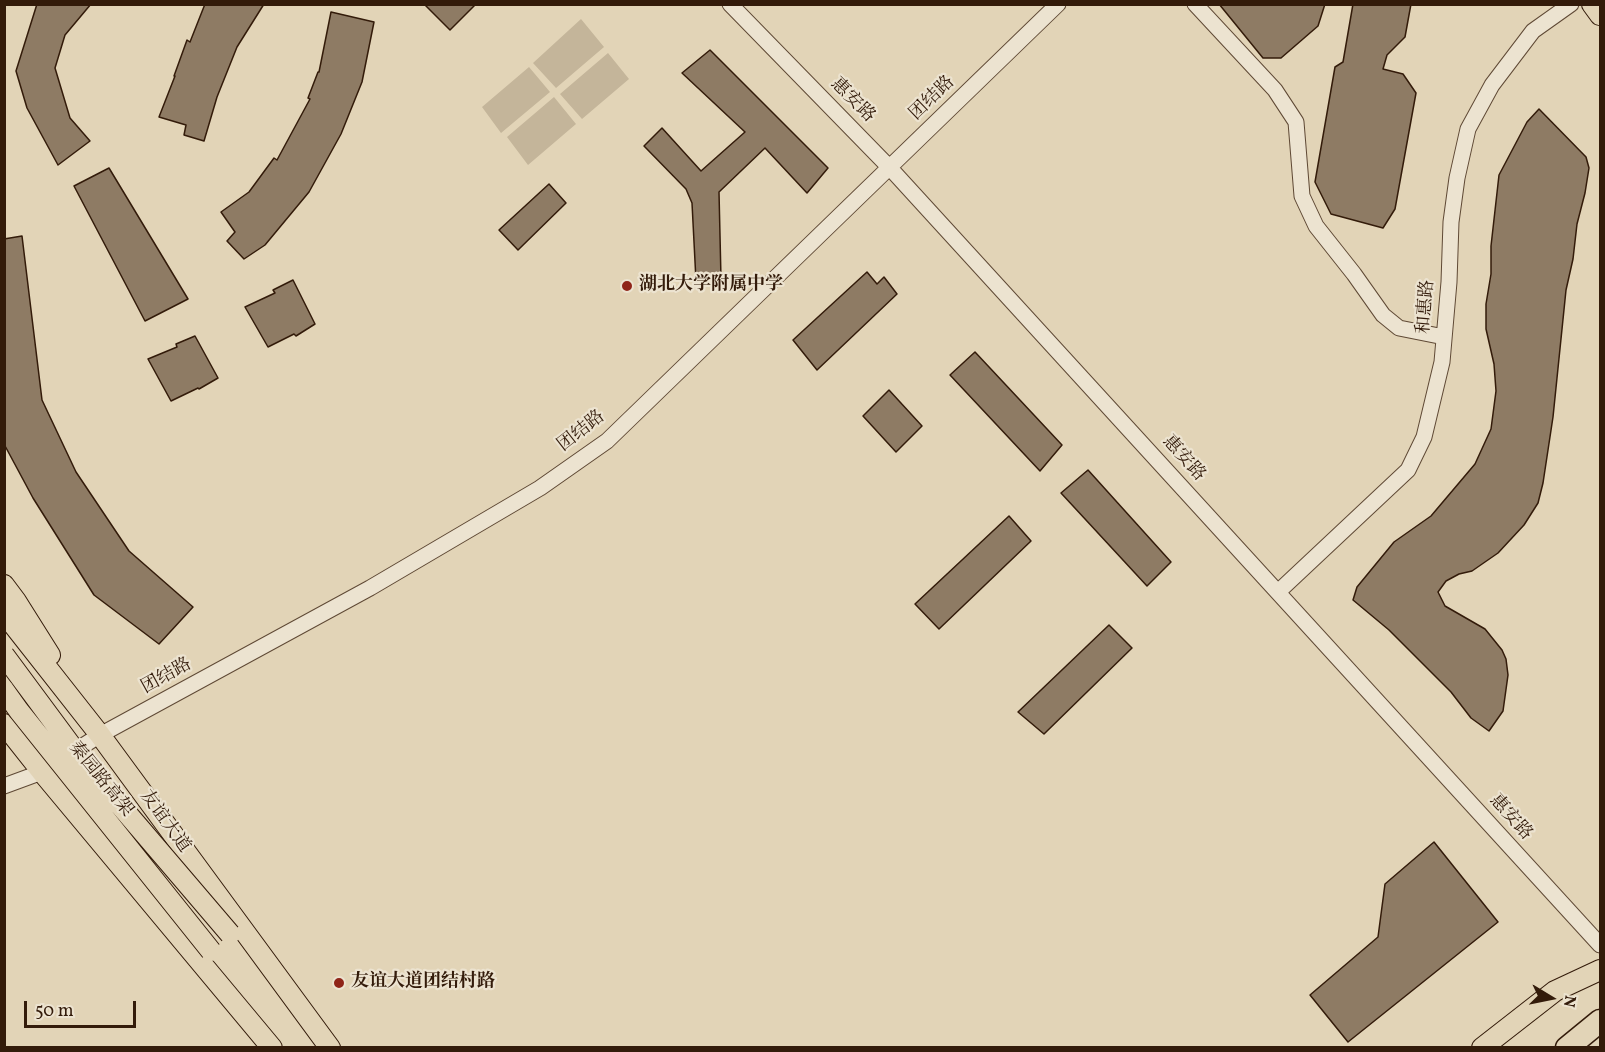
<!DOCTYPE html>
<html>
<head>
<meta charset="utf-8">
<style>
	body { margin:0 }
	#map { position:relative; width:1605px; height:1052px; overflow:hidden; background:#e2d4b7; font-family:Vollkorn,serif }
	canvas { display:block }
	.frame { position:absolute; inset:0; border:6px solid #331b0a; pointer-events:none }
	.north { position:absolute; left:1521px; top:968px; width:60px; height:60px; -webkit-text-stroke:4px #ece3d0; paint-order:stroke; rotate:100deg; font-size:16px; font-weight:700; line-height:24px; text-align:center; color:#331b0a }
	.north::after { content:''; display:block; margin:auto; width:21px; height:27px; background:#331b0a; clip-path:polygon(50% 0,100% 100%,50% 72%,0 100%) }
	.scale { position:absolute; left:24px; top:1001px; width:112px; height:27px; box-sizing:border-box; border:3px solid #331b0a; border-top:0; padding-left:8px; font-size:18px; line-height:21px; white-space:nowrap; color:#331b0a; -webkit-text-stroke:4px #ece3d0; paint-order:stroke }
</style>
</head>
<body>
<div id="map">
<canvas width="1605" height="1052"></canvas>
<div class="frame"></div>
<div class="north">N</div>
<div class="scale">50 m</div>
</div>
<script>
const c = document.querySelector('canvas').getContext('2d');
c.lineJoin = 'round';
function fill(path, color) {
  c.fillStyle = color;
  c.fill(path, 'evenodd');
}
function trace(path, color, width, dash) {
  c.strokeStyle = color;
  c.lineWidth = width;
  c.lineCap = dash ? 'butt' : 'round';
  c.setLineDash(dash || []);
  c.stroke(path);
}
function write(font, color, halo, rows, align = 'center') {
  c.font = font + ' Vollkorn,"Noto Serif SC",serif';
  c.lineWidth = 4.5;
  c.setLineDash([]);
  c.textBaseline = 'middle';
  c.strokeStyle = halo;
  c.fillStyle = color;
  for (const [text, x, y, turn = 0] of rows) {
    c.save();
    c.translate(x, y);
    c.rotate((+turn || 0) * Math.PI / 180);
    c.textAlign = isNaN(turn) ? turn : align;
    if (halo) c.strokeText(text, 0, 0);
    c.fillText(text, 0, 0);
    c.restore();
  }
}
fill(new Path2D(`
	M 581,19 L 604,47 L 556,88 L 533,63 Z
	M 608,53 L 629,79 L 582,119 L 560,94 Z
	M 529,67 L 550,92 L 501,133 L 482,107 Z
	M 554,97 L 576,124 L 528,165 L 507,137 Z`), '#c4b59a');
const building = new Path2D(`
	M 37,4 L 91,4 L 65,35 L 55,68 L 70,118 L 90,141 L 58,165 L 27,108 L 16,71 Z
	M 205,4 L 264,4 L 237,47 L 217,97 L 204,141 L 184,135 L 186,125 L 159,117 L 175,76 L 174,76 L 187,40 L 190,42 Z
	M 424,4 L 476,4 L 450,30 Z
	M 1219,4 L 1325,4 L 1318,26 L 1281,58 L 1263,58 Z
	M 1353,4 L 1411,4 L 1405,37 L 1387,55 L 1383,69 L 1403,74 L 1416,93 L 1395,209 L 1383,228 L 1331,214 L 1315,182 L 1335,67 L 1343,62 Z
	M 331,12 L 374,22 L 362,82 L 341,134 L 309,192 L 265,245 L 244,259 L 227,241 L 235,232 L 221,212 L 249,192 L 274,158 L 277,160 L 310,99 L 308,98 L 318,72 L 319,72 Z
	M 710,50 L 828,168 L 807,193 L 765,148 L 719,192 L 721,279 L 696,281 L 692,203 L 686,189 L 644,146 L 662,128 L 701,171 L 745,132 L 682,73 Z
	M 1539,109 L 1586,157 L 1589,168 L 1585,193 L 1577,224 L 1573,259 L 1566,290 L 1553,417 L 1543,483 L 1538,503 L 1524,525 L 1498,553 L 1472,571 L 1459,574 L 1446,581 L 1438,592 L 1445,606 L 1485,629 L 1502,650 L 1506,659 L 1508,675 L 1503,711 L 1489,731 L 1471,718 L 1451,692 L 1389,630 L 1353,600 L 1357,587 L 1394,542 L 1431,516 L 1475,464 L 1491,429 L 1496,391 L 1494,364 L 1486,329 L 1486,304 L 1491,274 L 1491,246 L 1499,175 L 1527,122 Z
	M 109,168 L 188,299 L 145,321 L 74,186 Z
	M 549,184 L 566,203 L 518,250 L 499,230 Z
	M 22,236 L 42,400 L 76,472 L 129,551 L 193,607 L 159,644 L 94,595 L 33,498 L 4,444 L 4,239 Z
	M 867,272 L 877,284 L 884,277 L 897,294 L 817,370 L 793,340 Z
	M 293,280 L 315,324 L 296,336 L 294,334 L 268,347 L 245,307 L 275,293 L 273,290 Z
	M 195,336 L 218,378 L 199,389 L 198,388 L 171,401 L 148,359 L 177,347 L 176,344 Z
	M 975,352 L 1062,445 L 1040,471 L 950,375 Z
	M 889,390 L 922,426 L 896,452 L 863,416 Z
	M 1088,470 L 1171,562 L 1147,586 L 1061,493 Z
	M 1009,516 L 1031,541 L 939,629 L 915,604 Z
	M 1109,625 L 1132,648 L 1044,734 L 1018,712 Z
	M 1434,842 L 1498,922 L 1348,1042 L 1310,995 L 1378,937 L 1385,884 Z`);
fill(building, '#8e7b64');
trace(building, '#331b0a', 1.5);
const minor = new Path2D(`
	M 730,4 L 890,168 L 1600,945
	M 1195,4 L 1275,90 L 1296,122 L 1302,196 L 1316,226 L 1354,274 L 1383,315 L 1399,328 L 1444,337
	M 1278,592 L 1408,470 L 1424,437 L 1442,362 L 1449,282 L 1451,222 L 1457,178 L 1468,129 L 1492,85 L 1533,31 L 1571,4
	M 4,786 L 42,772 L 100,735 L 370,588 L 540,488 L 607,441 L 1058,4`);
const major = new Path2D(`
	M 1592,4 L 1600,15
	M 4,585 L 16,601 L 50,655
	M 4,613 L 100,735 L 330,1048
	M 4,724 L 42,772 L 272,1048
	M 1482,1048 L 1555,991 L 1600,970`);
const highway = new Path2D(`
	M 1567,1048 L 1600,1021`);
trace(minor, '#5f4935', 17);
trace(major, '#331b0a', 22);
trace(highway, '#331b0a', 25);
trace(minor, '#ece3d0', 15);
trace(major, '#e2d4b7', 20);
trace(highway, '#e2d4b7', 22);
const majorBridge = new Path2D(`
	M 4,655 L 84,763 L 230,934
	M 4,690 L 19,711 L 211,951`);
trace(majorBridge, '#331b0a', 22, []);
trace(majorBridge, '#e2d4b7', 20);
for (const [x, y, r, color] of [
	[627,286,6,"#8f2418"],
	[339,983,6,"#8f2418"]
]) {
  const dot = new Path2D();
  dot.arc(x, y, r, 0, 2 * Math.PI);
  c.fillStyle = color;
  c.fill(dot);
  trace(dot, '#ece3d0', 2);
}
write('18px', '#331b0a', '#ece3d0', [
	["团结路",933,99,-44],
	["惠安路",852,101,45],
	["和惠路",1427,307,-85],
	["团结路",582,432,-38],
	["惠安路",1183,459,48],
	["团结路",167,677,-29],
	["秦园路高架",100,780,51],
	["惠安路",1510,818,48],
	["友谊大道",164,822,54]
]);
write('bold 18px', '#331b0a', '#ece3d0', [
	["湖北大学附属中学",639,286],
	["友谊大道团结村路",351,983]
], 'left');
</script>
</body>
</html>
